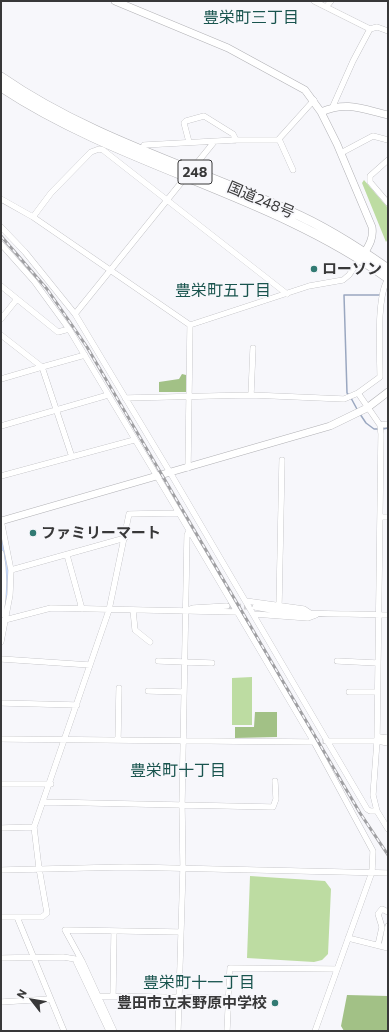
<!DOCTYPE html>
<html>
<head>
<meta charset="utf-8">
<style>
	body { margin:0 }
	#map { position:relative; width:389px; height:1032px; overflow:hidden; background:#f7f7fb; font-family:Commissioner,sans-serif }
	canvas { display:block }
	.frame { position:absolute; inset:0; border:2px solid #383839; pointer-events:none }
	.north { position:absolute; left:12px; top:980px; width:40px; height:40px; -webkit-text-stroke:3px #f7f7fb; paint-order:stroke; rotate:301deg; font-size:11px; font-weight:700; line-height:16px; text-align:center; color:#383839 }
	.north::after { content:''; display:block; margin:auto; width:14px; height:18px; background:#383839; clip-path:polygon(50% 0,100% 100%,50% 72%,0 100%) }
</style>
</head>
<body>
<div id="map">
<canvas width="389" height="1032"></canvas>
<div class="frame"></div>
<div class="north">N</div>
</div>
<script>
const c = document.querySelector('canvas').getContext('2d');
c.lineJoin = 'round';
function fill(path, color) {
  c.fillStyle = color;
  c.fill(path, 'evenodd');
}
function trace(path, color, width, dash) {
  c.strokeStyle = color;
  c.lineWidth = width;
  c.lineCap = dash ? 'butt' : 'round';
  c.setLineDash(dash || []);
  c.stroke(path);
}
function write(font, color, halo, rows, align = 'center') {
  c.font = font + ' Commissioner,"Noto Sans JP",sans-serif';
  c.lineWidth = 3.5;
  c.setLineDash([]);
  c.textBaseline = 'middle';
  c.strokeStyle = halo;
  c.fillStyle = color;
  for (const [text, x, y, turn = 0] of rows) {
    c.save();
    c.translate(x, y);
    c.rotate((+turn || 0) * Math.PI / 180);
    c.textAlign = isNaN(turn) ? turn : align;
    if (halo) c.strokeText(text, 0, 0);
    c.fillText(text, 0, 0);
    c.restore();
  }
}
fill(new Path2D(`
	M 364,180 L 388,208 L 388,239 L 386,242 L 362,183 Z
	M 252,677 L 252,725 L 232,725 L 232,678 Z
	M 250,876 L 325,881 L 331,889 L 328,954 L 322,960 L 314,962 L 247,958 Z`), '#bddca2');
fill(new Path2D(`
	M 182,374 L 186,375 L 186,392 L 159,392 L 159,382 L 179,379 Z
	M 255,712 L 277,712 L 277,737 L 235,738 L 235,727 L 254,727 Z
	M 347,995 L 388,996 L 388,1031 L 344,1031 L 341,1026 Z`), '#a2c186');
trace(new Path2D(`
	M 349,395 L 347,393 L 344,295 L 380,295
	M 351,398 L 358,411
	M 360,414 L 366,423 L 374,429 L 379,429
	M 383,429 L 388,428`), '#9aa7c0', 1.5);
trace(new Path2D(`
	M 1,536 L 8,573 L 4,613`), '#c4d7fa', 10);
trace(new Path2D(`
	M 227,606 L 253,607
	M 314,742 L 326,741`), '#d1d1d4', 5.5, [5.5, 3]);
const minor = new Path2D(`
	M 314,1 L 370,29 L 353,61 L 333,106
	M 326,7 L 331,1
	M 370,29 L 377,27 L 388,31
	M 279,139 L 293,170
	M 189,142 L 184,123 L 186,121 L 204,116 L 233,134 L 236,140
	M 142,150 L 144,145 L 236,140 L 278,140 L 314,100
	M 341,153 L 373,136 L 388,140
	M 388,160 L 370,176 L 370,182 L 388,203
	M 1,199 L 33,217 L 190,325
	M 33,217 L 51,193 L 91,152 L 99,149 L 103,150 L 287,294
	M 1,227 L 25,252 L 75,314 L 171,474 L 367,809 L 370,811 L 377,811
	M 1,244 L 34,281 L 69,329 L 179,513 L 314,742 L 373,851 L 372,872 L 315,1031
	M 1,286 L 58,332 L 69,329
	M 75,314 L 214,142
	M 1,319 L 17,299
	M 190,325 L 309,286 L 343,280 L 349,275 L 360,259
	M 1,335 L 42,367 L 85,355
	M 1,379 L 42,367 L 72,457
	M 358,393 L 380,425 L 381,434 L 377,741 L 373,795 L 377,811 L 388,829
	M 251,395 L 253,348
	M 125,398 L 251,395 L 344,399 L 358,393 L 380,377 C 380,354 376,297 388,279
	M 380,425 L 388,424
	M 1,426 L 108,395
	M 188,468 L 190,325
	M 1,476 L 134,440
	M 380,517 L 388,517
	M 1,520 L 11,570 L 10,595 L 1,642
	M 1,553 C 5,574 4,594 1,615
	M 67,555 L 82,609
	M 11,570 L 125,538
	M 246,601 L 304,609 L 310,613
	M 279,606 L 282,460
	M 255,607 C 299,616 343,613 388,615
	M 133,610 L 135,630 L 150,642
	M 187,610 L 193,608 L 227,606
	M 254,614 L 308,618 L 316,615
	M 1,621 L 51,608 L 236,612
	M 1,659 L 90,665
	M 158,661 L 212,663
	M 337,661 L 377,663
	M 148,691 L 184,692
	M 349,692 L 376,692
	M 1,703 L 77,705
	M 1,739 L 314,742
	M 118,740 L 119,688
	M 326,741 L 377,741 L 388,743
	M 377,741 L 380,737 L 388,738
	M 1,784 L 51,784
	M 44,802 L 273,807 L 276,799 L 275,781
	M 1,828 L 34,827
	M 1,870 L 126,867 L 388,873
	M 1,917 L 17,917
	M 348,938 L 388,948
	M 378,945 L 382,927 L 378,914 L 382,909 L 388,912
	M 384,946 L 388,926
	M 1,958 L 63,957 L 75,959 L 109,1031
	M 82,961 L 114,1031
	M 78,962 L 82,961 L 65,930 L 180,932
	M 99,996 L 229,998
	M 113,996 L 114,932
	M 1,1002 L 50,999
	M 64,1031 L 17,917 L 42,917 L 47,913 L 39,868 L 34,827 L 109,610 L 129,514 L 179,513
	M 178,1031 L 183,867 L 182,805 L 187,535 L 189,531
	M 227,1031 L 230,968 L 337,969`);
const tertiary = new Path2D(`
	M 115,1 L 228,48 L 305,90 L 321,112 L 337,144 L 372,227 C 374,239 368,247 362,257
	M 321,112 C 347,101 362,109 388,115
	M 1,521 L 330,426 L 367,408 L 388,392`);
const trunk = new Path2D(`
	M 1,77 C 89,138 192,167 289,211 C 324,226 357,247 388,269
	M 1,87 C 122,167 270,193 388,278`);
trace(minor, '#b0b0b4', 6);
trace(tertiary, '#b0b0b4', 8);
trace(trunk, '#b0b0b4', 10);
trace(minor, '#fff', 5.5);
trace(tertiary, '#fff', 7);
trace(trunk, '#fff', 9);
const rail = new Path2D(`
	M 1,236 L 47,289 L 87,347 L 360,813 L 388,855`);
trace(rail, '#a0a0a3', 3);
trace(rail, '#f7f7fb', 1.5, [4.5]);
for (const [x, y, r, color] of [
	[314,269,4,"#327a73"],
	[33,533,4,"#327a73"],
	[275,1003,4,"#327a73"]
]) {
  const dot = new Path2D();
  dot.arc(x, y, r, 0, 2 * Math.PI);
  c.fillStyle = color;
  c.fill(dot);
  trace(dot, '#f7f7fb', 1.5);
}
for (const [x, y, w] of [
	[195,172,34]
]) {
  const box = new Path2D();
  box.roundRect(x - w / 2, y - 12, w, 24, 3);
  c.fillStyle = '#f7f7fb';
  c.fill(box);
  trace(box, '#383839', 1);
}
write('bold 14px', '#383839', null, [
	["248",195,172]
]);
write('15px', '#383839', '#f7f7fb', [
	["国道248号",261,200,23]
]);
write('bold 15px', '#383839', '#f7f7fb', [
	["ローソン",322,269],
	["ファミリーマート",41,533],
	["豊田市立末野原中学校",267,1003,"right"]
], 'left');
write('16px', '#19544e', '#f7f7fb', [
	["豊栄町三丁目",251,18],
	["豊栄町五丁目",223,291],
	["豊栄町十丁目",178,771],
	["豊栄町十一丁目",199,983]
]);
</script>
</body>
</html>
